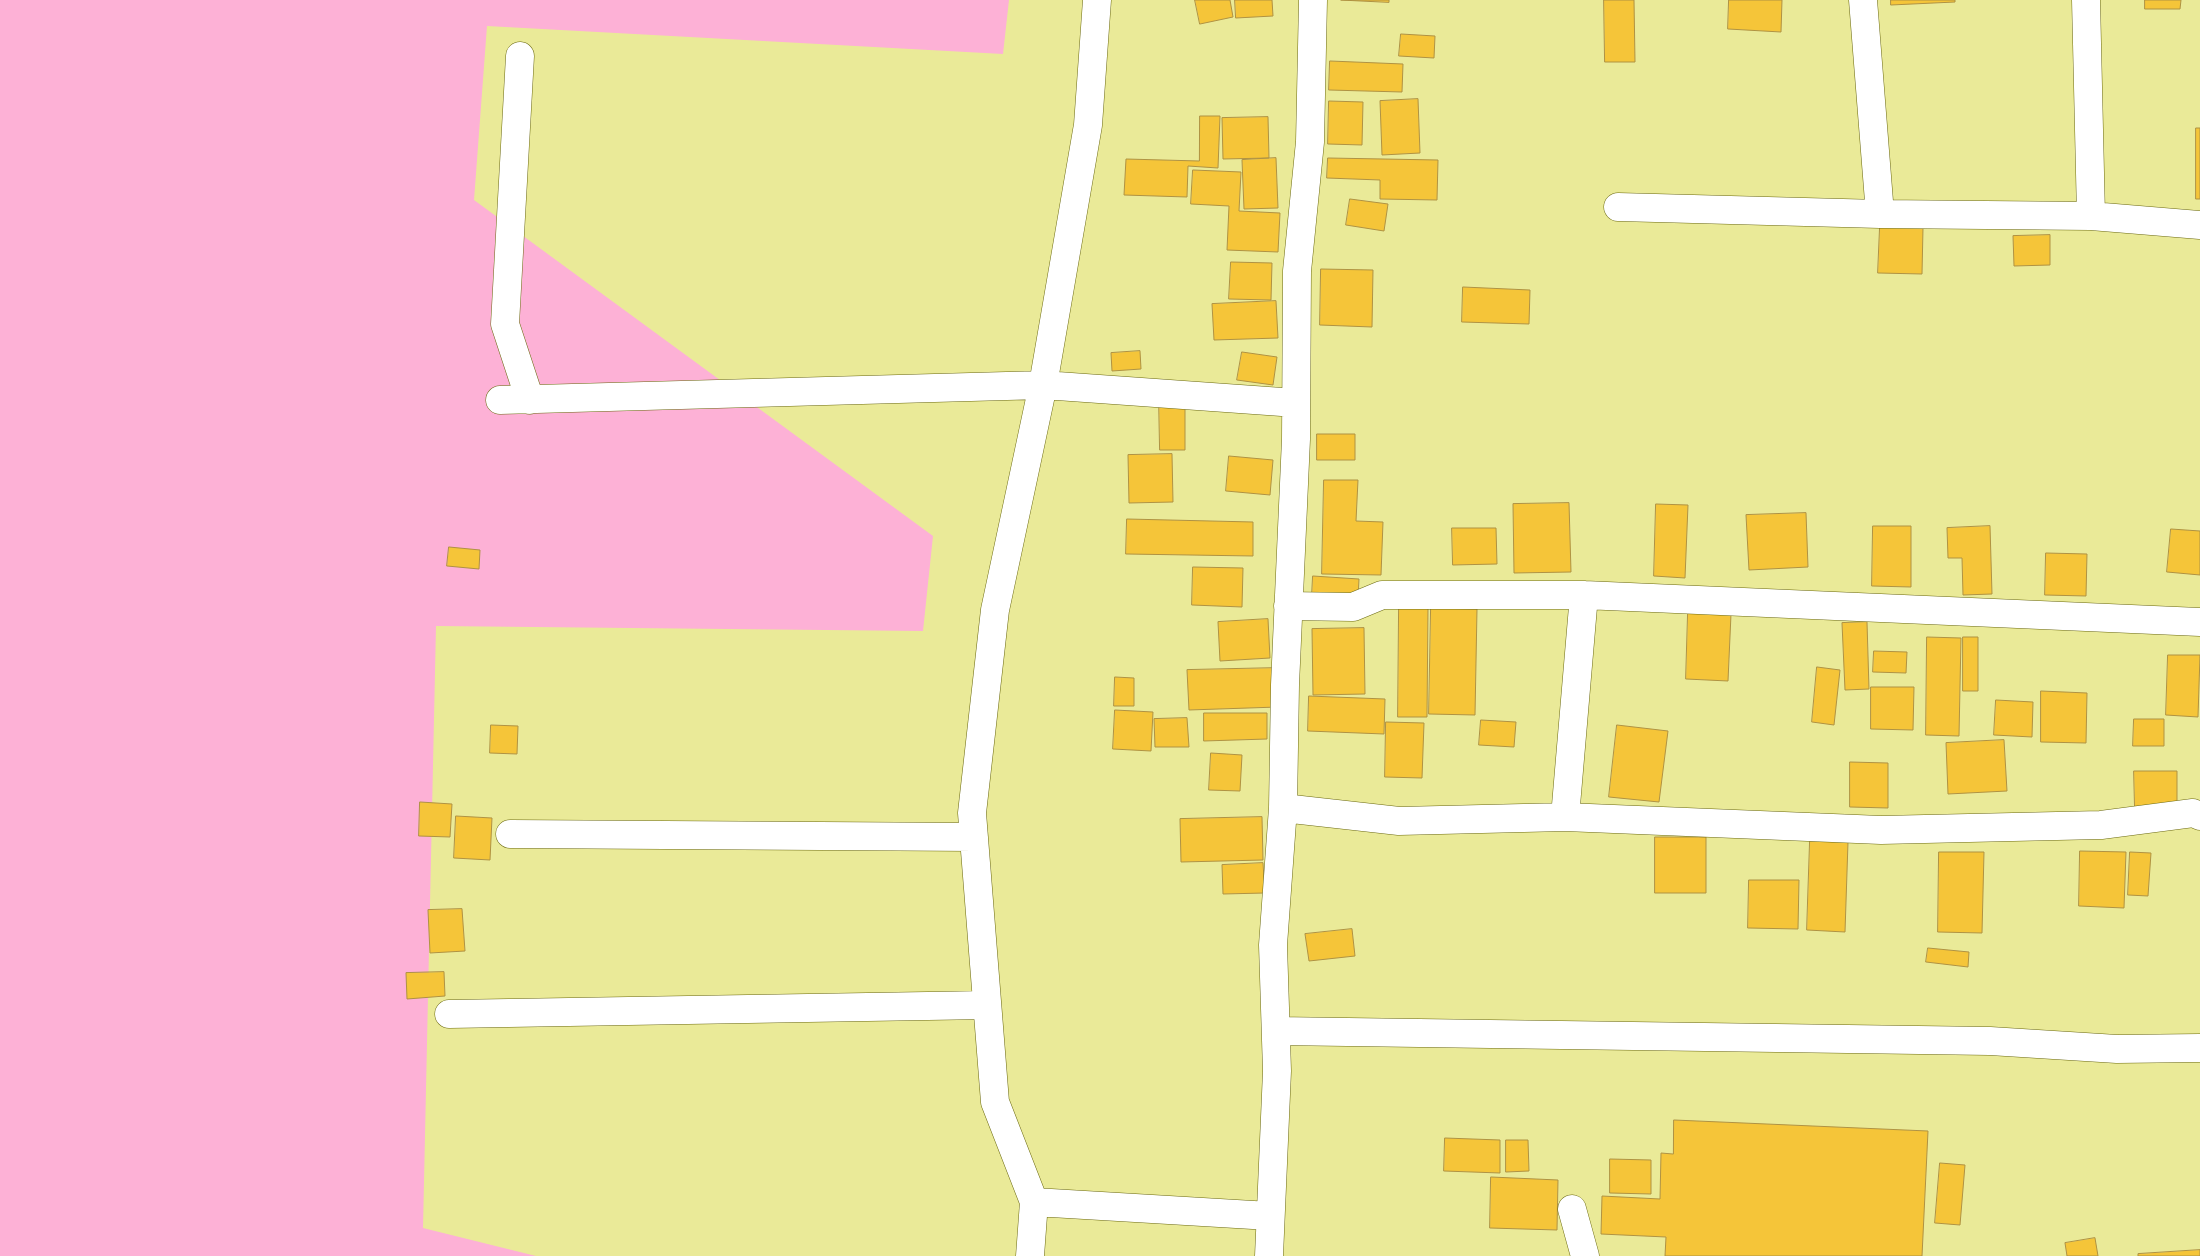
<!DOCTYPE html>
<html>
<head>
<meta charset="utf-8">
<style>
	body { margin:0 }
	canvas { display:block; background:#eaea98 }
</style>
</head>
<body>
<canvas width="2200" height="1256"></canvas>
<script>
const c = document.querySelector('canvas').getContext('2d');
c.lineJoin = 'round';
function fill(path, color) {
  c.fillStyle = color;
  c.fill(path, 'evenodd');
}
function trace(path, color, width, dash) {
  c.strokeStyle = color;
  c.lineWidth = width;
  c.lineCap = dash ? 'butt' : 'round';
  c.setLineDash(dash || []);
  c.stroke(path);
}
fill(new Path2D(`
	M 0,0 L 1009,0 L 1003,54 L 487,26 L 474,200 L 933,536 L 923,631 L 436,626 L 423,1228 L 536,1256 L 0,1256 Z`), '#fdb1d6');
const building = new Path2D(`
	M 1195,0 L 1230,0 L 1233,17 L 1200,24 Z
	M 1235,0 L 1272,0 L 1273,16 L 1236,18 Z
	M 1341,0 L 1389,0 L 1389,2 Z
	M 1604,0 L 1634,0 L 1635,62 L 1605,62 Z
	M 1729,0 L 1782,0 L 1781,32 L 1728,29 Z
	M 1891,0 L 1955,0 L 1955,2 L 1891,5 Z
	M 2145,0 L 2181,0 L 2180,9 L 2145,9 Z
	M 1401,34 L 1435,36 L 1434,58 L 1399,56 Z
	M 1330,61 L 1403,64 L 1402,92 L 1329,90 Z
	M 1418,99 L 1420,153 L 1382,155 L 1380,101 Z
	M 1329,101 L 1363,102 L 1362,145 L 1328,144 Z
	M 1200,116 L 1220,116 L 1218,168 L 1188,166 L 1187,197 L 1124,195 L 1126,159 L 1199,161 Z
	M 1268,117 L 1269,158 L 1223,159 L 1222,118 Z
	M 2196,128 L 2200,128 L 2200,199 L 2196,199 Z
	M 1276,158 L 1278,208 L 1244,209 L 1242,160 Z
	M 1328,158 L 1438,160 L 1437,200 L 1380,199 L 1380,180 L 1327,178 Z
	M 1193,170 L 1241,172 L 1239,211 L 1280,213 L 1278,252 L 1227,250 L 1229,206 L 1191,204 Z
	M 1350,199 L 1388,204 L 1384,231 L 1346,225 Z
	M 1880,227 L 1923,228 L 1922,274 L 1878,273 Z
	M 2050,235 L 2050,265 L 2014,266 L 2013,236 Z
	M 1231,262 L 1272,263 L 1271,300 L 1229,299 Z
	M 1321,269 L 1373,270 L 1372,327 L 1320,325 Z
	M 1463,287 L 1530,290 L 1529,324 L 1462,322 Z
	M 1276,301 L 1278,338 L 1214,340 L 1212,304 Z
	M 1140,351 L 1141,369 L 1112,371 L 1111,353 Z
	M 1242,352 L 1277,357 L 1273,385 L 1237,380 Z
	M 1159,400 L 1185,400 L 1185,450 L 1160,450 Z
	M 1317,434 L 1355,434 L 1355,460 L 1317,460 Z
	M 1172,454 L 1173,502 L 1129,503 L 1128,455 Z
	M 1229,456 L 1273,460 L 1270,495 L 1226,491 Z
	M 1324,480 L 1358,480 L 1356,521 L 1383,522 L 1381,575 L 1322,574 Z
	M 1569,503 L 1571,572 L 1514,573 L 1513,504 Z
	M 1656,504 L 1688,505 L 1685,578 L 1654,576 Z
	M 1806,513 L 1808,567 L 1749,570 L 1746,515 Z
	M 1127,519 L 1253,522 L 1253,556 L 1126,554 Z
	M 1873,526 L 1911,526 L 1911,587 L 1872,586 Z
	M 1990,526 L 1992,594 L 1963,595 L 1962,558 L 1948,558 L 1947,528 Z
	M 1452,528 L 1496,528 L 1497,564 L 1453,565 Z
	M 2171,529 L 2200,531 L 2200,575 L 2167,572 Z
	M 449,547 L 480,550 L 479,569 L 447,566 Z
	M 2046,553 L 2087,554 L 2086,596 L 2045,595 Z
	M 1193,567 L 1243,568 L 1242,607 L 1192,605 Z
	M 1313,576 L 1359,579 L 1358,598 L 1312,595 Z
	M 1399,608 L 1428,608 L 1427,717 L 1398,717 Z
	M 1431,608 L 1477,609 L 1475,715 L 1429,714 Z
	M 1688,613 L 1731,614 L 1728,681 L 1686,679 Z
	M 1268,619 L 1270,658 L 1220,661 L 1218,622 Z
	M 1867,622 L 1869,689 L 1845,690 L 1842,623 Z
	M 1364,628 L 1365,694 L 1313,695 L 1312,629 Z
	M 1927,637 L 1961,638 L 1959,736 L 1926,735 Z
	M 1963,637 L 1978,637 L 1978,691 L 1963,691 Z
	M 1874,651 L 1907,652 L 1906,673 L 1873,672 Z
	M 2168,655 L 2200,655 L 2198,717 L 2166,715 Z
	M 1817,667 L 1840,670 L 1834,725 L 1812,722 Z
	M 1277,668 L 1278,707 L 1189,710 L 1187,670 Z
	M 1115,677 L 1134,678 L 1134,706 L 1114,706 Z
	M 1871,687 L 1914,687 L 1913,730 L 1871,729 Z
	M 2041,691 L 2087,693 L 2086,743 L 2041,742 Z
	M 1309,696 L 1385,699 L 1384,734 L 1308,731 Z
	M 1996,700 L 2033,702 L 2032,737 L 1994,735 Z
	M 1115,710 L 1153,712 L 1151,751 L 1113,749 Z
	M 1204,713 L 1267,713 L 1267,739 L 1204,741 Z
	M 1187,718 L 1189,747 L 1155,747 L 1154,719 Z
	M 2134,719 L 2164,719 L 2164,746 L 2133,746 Z
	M 1481,720 L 1516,722 L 1514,747 L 1479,745 Z
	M 1386,722 L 1424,723 L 1422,778 L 1385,777 Z
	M 491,725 L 518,726 L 517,754 L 490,753 Z
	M 1617,725 L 1668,731 L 1659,802 L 1609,797 Z
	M 2004,740 L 2007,791 L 1948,794 L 1946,743 Z
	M 1211,753 L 1242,755 L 1240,791 L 1209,790 Z
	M 1850,762 L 1888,763 L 1888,808 L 1850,807 Z
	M 2134,771 L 2177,771 L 2177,808 L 2135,809 Z
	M 420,802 L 452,804 L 450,837 L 419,836 Z
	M 456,816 L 492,818 L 490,860 L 454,858 Z
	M 1262,817 L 1263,860 L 1181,862 L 1180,819 Z
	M 1655,837 L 1706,837 L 1706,893 L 1655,893 Z
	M 1810,841 L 1848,842 L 1845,932 L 1807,930 Z
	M 2080,851 L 2126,852 L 2124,908 L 2079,906 Z
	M 1939,852 L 1984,852 L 1982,933 L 1938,932 Z
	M 2130,852 L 2151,853 L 2148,896 L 2128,895 Z
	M 1263,863 L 1265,893 L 1223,894 L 1222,865 Z
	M 1749,880 L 1799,880 L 1798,929 L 1748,928 Z
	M 462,909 L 465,951 L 430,953 L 428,910 Z
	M 1352,929 L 1355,956 L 1309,961 L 1305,934 Z
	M 1928,948 L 1969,952 L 1968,967 L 1926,962 Z
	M 444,972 L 445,996 L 407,999 L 406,973 Z
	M 1674,1120 L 1928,1131 L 1922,1256 L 1665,1256 L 1666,1237 L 1601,1234 L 1602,1196 L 1660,1199 L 1661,1153 L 1673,1154 Z
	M 1445,1138 L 1500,1140 L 1500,1173 L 1444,1171 Z
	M 1506,1140 L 1528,1140 L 1529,1171 L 1506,1172 Z
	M 1610,1159 L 1651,1160 L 1651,1194 L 1610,1193 Z
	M 1940,1163 L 1965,1165 L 1960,1225 L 1935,1223 Z
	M 1491,1177 L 1558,1180 L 1557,1230 L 1490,1228 Z
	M 2095,1238 L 2098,1256 L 2067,1256 L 2065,1243 Z
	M 2200,1250 L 2200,1256 L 2138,1256 L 2138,1254 Z`);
fill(building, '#f5c539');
trace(building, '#af9243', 1);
const minor = new Path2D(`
	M 1863,0 L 1880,214
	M 2086,0 L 2091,216
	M 520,56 L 505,324 L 530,400
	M 1618,207 L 1880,214 L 2091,216 L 2200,225
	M 500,400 L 1043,385 L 1296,403
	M 1288,606 L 1353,607 L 1382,595 L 1584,595 L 2200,622
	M 1283,808 L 1399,821 L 1565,817 L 1881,830 L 2101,825 L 2193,813 L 2200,816
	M 1565,817 L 1584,595
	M 510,834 L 974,837
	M 449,1014 L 987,1005
	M 1276,1031 L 1990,1041 L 2117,1049 L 2200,1048
	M 1034,1202 L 1270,1216
	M 1572,1209 L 1585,1256
	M 1030,1256 L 1034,1202 L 995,1102 L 972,813 L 995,610 L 1043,385 L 1088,125 L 1097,0
	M 1269,1256 L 1277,1071 L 1273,945 L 1283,808 L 1285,685 L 1296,439 L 1297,271 L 1310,142 L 1313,0`);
trace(minor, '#6c6a11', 29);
trace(minor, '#fff', 28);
</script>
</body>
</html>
